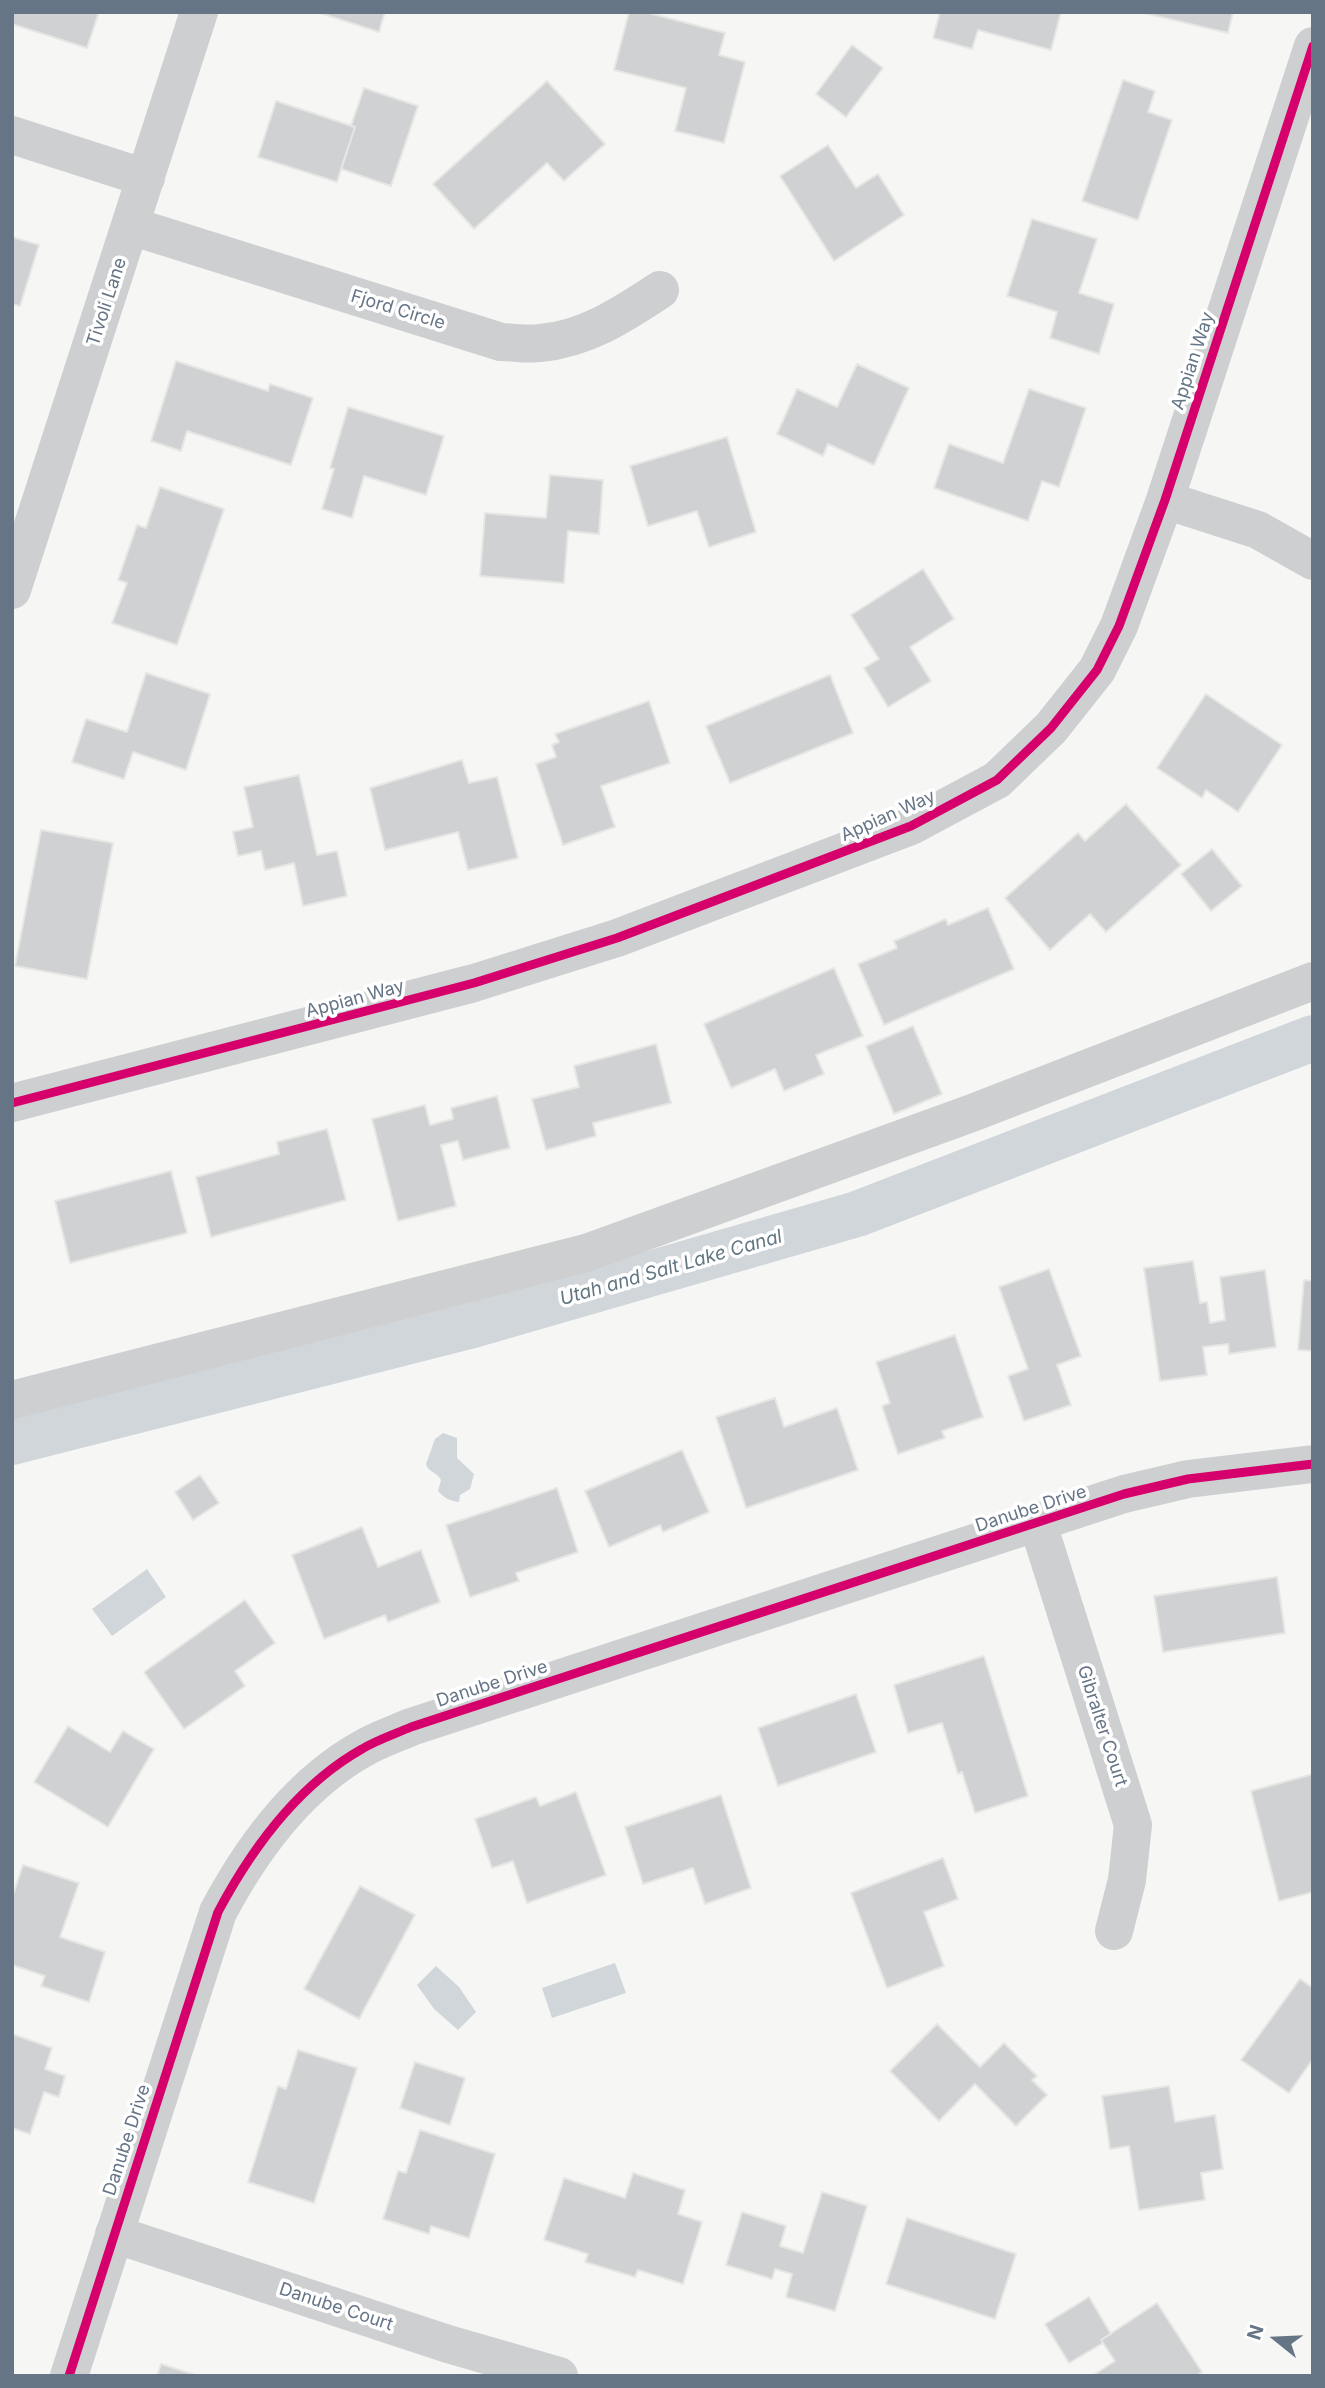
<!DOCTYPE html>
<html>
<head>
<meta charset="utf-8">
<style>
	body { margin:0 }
	#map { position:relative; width:1325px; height:2388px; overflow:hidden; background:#f6f6f5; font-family:Inter,sans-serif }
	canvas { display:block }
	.frame { position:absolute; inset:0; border:14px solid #667586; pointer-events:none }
	.north { position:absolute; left:1241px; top:2304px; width:70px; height:70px; -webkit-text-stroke:5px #fff; paint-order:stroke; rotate:288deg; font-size:19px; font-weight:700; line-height:28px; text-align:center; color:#667586 }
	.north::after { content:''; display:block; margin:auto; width:24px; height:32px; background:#667586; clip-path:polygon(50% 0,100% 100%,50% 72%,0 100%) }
</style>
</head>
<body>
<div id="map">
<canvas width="1325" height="2388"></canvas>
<div class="frame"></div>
<div class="north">N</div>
</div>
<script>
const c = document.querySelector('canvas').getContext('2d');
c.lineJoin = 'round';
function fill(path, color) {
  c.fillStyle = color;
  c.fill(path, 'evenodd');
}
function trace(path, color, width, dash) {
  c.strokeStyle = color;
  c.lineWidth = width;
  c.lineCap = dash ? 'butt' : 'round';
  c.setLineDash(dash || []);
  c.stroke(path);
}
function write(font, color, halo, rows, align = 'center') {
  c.font = font + ' Inter,sans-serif';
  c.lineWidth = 7;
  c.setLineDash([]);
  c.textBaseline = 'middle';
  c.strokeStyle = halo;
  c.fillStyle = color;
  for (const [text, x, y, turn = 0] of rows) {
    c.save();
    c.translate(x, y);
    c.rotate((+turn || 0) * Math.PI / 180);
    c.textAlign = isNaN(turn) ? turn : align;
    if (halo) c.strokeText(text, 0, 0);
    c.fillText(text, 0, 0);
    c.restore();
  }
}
fill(new Path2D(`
	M 443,1433 L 457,1438 L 457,1458 L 474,1474 L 470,1489 L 460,1495 L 459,1502 C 450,1501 444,1498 438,1491 L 441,1480 C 437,1472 428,1472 426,1464 L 435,1439 Z
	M 147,1569 L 166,1597 L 112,1636 L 92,1609 Z
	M 615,1963 L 626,1993 L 552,2018 L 542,1988 Z
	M 436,1966 L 459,1987 L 476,2012 L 458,2030 L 434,2009 L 417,1985 Z`), '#d0d6da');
trace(new Path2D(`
	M 12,1442 L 473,1325 L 857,1214 L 1313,1038`), '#d0d6da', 46);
const building = new Path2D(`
	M 12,12 L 99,12 L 87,48 L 12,24 Z
	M 317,12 L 385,12 L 379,32 Z
	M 629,12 L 645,12 L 725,33 L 719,55 L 745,62 L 724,143 L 675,131 L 686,88 L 614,70 Z
	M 940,12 L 1061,12 L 1051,50 L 978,30 L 972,49 L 933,38 Z
	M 1140,12 L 1233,12 L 1228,33 Z
	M 852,45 L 883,68 L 846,117 L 816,94 Z
	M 1123,80 L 1155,91 L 1148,112 L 1172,120 L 1138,220 L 1082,201 Z
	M 547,81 L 605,144 L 564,181 L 547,163 L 474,229 L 433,184 Z
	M 364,88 L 418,106 L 391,186 L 341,169 L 355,127 L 351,126 Z
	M 276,101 L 355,127 L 337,182 L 258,157 Z
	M 828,145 L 856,188 L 878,174 L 904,215 L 834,261 L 780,176 Z
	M 1032,219 L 1097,239 L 1079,293 L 1114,304 L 1099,354 L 1050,338 L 1057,312 L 1007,296 Z
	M 12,237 L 39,245 L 20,306 L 12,304 Z
	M 176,361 L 268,391 L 270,384 L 313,398 L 291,465 L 187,431 L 181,451 L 151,441 Z
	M 857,364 L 909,388 L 874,465 L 828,444 L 823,456 L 777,434 L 797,389 L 837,407 Z
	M 1029,389 L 1086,408 L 1059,487 L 1042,481 L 1028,521 L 934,488 L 949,444 L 1003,463 Z
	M 348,407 L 444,436 L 426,495 L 364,476 L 352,518 L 322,509 L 334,469 L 330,468 Z
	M 727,437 L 756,532 L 709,547 L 697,511 L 648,526 L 630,466 Z
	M 550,475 L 603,480 L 599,534 L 568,531 L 564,583 L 480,576 L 485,513 L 546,518 Z
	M 160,487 L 224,509 L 177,645 L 112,623 L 127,583 L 118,580 L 137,525 L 146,528 Z
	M 923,569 L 954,619 L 910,647 L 931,681 L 888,707 L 864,668 L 879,659 L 851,615 Z
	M 146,673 L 210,694 L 186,770 L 133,752 L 124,779 L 72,762 L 86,719 L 127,732 Z
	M 830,675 L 853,733 L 730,783 L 706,726 Z
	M 1206,694 L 1282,745 L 1238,812 L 1206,790 L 1202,798 L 1157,768 Z
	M 649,701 L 670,763 L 601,786 L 615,827 L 563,845 L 536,764 L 556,757 L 552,745 L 559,742 L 555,734 Z
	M 462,760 L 469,783 L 497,777 L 518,858 L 468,870 L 458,832 L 385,850 L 370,788 Z
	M 299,775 L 317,855 L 337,851 L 347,896 L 303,906 L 294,863 L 265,870 L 261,851 L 238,856 L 233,832 L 253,827 L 244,787 Z
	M 1126,804 L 1181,865 L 1106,932 L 1090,914 L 1050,950 L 1005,898 L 1078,833 L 1085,841 Z
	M 41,830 L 113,843 L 87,979 L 15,966 Z
	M 1212,849 L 1242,886 L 1211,911 L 1181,874 Z
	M 988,908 L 1014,969 L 884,1025 L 858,964 L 897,948 L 894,941 L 946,919 L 948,925 Z
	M 834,968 L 863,1036 L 816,1055 L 824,1074 L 784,1091 L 775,1069 L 731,1088 L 704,1024 Z
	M 913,1026 L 942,1094 L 894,1114 L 866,1046 Z
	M 656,1044 L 671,1103 L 593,1123 L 596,1136 L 546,1150 L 532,1099 L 579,1087 L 574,1066 Z
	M 497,1096 L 510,1148 L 463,1160 L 458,1141 L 441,1145 L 456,1206 L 398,1221 L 372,1119 L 425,1105 L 430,1125 L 453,1119 L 451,1108 Z
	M 327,1129 L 346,1200 L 211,1237 L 196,1177 L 279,1154 L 277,1142 Z
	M 171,1171 L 187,1233 L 70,1263 L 55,1201 Z
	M 1193,1261 L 1200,1303 L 1207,1302 L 1210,1323 L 1225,1320 L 1220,1277 L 1265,1270 L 1276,1347 L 1229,1354 L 1228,1344 L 1203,1347 L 1207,1375 L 1160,1381 L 1144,1268 Z
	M 1049,1269 L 1081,1356 L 1057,1365 L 1071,1405 L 1024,1421 L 1008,1376 L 1028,1369 L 999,1287 Z
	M 1304,1280 L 1313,1281 L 1313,1351 L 1298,1350 Z
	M 955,1335 L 983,1417 L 942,1431 L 945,1438 L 898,1454 L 882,1406 L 890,1403 L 876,1362 Z
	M 775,1398 L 784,1427 L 837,1408 L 858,1470 L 746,1508 L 716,1417 Z
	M 682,1450 L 709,1512 L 663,1532 L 660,1525 L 609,1547 L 585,1491 Z
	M 200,1475 L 219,1503 L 193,1520 L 175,1492 Z
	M 557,1488 L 578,1552 L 516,1573 L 519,1581 L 470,1597 L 446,1525 Z
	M 362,1527 L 378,1567 L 421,1550 L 440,1602 L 388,1622 L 385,1615 L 324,1639 L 292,1555 Z
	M 1277,1577 L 1285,1633 L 1163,1652 L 1154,1596 Z
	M 245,1600 L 275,1643 L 235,1671 L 245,1686 L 184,1729 L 144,1672 Z
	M 984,1656 L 1028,1796 L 975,1813 L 962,1772 L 958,1774 L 942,1723 L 908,1733 L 894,1685 Z
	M 856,1694 L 876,1752 L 778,1786 L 758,1728 Z
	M 68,1726 L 110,1752 L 123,1731 L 154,1749 L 108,1827 L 34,1782 Z
	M 1313,1774 L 1313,1892 L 1279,1901 L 1251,1791 Z
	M 576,1792 L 606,1875 L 527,1903 L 513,1861 L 492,1868 L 475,1819 L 536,1797 L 540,1806 Z
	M 721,1795 L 751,1888 L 705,1904 L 693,1868 L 643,1884 L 625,1827 Z
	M 943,1858 L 958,1899 L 924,1912 L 944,1966 L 887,1988 L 851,1893 Z
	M 23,1865 L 79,1883 L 60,1937 L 105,1952 L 89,2002 L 41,1986 L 45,1976 L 12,1965 L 12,1898 Z
	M 360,1886 L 415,1915 L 359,2019 L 304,1989 Z
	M 1300,1979 L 1313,1988 L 1313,2059 L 1289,2093 L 1241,2060 Z
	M 937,2024 L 980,2067 L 1004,2043 L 1037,2076 L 1032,2080 L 1047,2095 L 1016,2126 L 975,2084 L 939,2121 L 890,2071 Z
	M 12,2034 L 52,2048 L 45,2069 L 65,2076 L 59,2097 L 44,2092 L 30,2134 L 12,2128 Z
	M 298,2050 L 357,2068 L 314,2203 L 248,2182 L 278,2086 L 286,2089 Z
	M 415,2062 L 465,2078 L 450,2125 L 400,2108 Z
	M 1169,2086 L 1175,2122 L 1215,2115 L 1223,2169 L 1201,2173 L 1205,2200 L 1139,2210 L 1129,2146 L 1110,2149 L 1102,2096 Z
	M 420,2130 L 495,2154 L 469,2238 L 431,2226 L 429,2234 L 383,2219 L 398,2171 L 406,2173 Z
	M 633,2173 L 685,2190 L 678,2214 L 702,2222 L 683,2284 L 638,2270 L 635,2277 L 585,2262 L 588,2254 L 544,2240 L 564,2178 L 625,2198 Z
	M 822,2192 L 867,2206 L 835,2311 L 786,2297 L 792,2274 L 775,2269 L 772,2279 L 726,2265 L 742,2212 L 786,2226 L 780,2246 L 803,2253 Z
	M 907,2218 L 1016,2254 L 995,2319 L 886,2284 Z
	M 1089,2297 L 1111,2334 L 1101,2340 L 1103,2343 L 1069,2363 L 1045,2324 Z
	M 1157,2303 L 1202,2372 L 1196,2376 L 1092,2376 L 1115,2361 L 1101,2340 Z
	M 161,2364 L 198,2376 L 157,2376 Z`);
fill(building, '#d0d1d2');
trace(building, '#e6e6e4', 2);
trace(new Path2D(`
	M 12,135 L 146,178
	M 131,226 L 501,342 C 513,342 527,345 540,343 C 586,339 622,315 660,290
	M 1165,500 L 1258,530 L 1313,561
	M 12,590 L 199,12
	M 12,1103 L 474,983 L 617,938 L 911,826 L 997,780 L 1051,728 L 1097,670 L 1119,626 L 1165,500 L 1313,46
	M 12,1400 L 586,1253 L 972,1113 L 1313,981
	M 1038,1524 L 1133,1825 L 1127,1880 L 1114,1931
	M 114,2234 L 448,2344 L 559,2376
	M 69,2376 L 218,1912 C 252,1848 298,1785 362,1749 C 377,1740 395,1734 411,1727 L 1124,1494 L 1188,1479 L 1313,1464`), '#cecfd0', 38);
trace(new Path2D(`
	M 12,1103 L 474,983 L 617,938 L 911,826 L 997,780 L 1051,728 L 1097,670 L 1119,626 L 1165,500 L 1313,46
	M 69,2376 L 218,1912 C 252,1848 298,1785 362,1749 C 377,1740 395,1734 411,1727 L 1124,1494 L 1188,1479 L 1313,1464`), '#d6006c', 9);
write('18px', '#667586', '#fff', [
	["Tivoli Lane",107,302,-72],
	["Fjord Circle",398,310,17],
	["Appian Way",1193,361,-72],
	["Appian Way",888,816,-24],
	["Appian Way",355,999,-15],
	["Danube Drive",1031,1509,-18],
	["Danube Drive",492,1684,-18],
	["Gibralter Court",1102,1726,72],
	["Danube Drive",127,2140,-72],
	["Danube Court",336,2307,18]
]);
write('italic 19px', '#627782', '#fff', [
	["Utah and Salt Lake Canal",671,1268,-16]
]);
</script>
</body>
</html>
